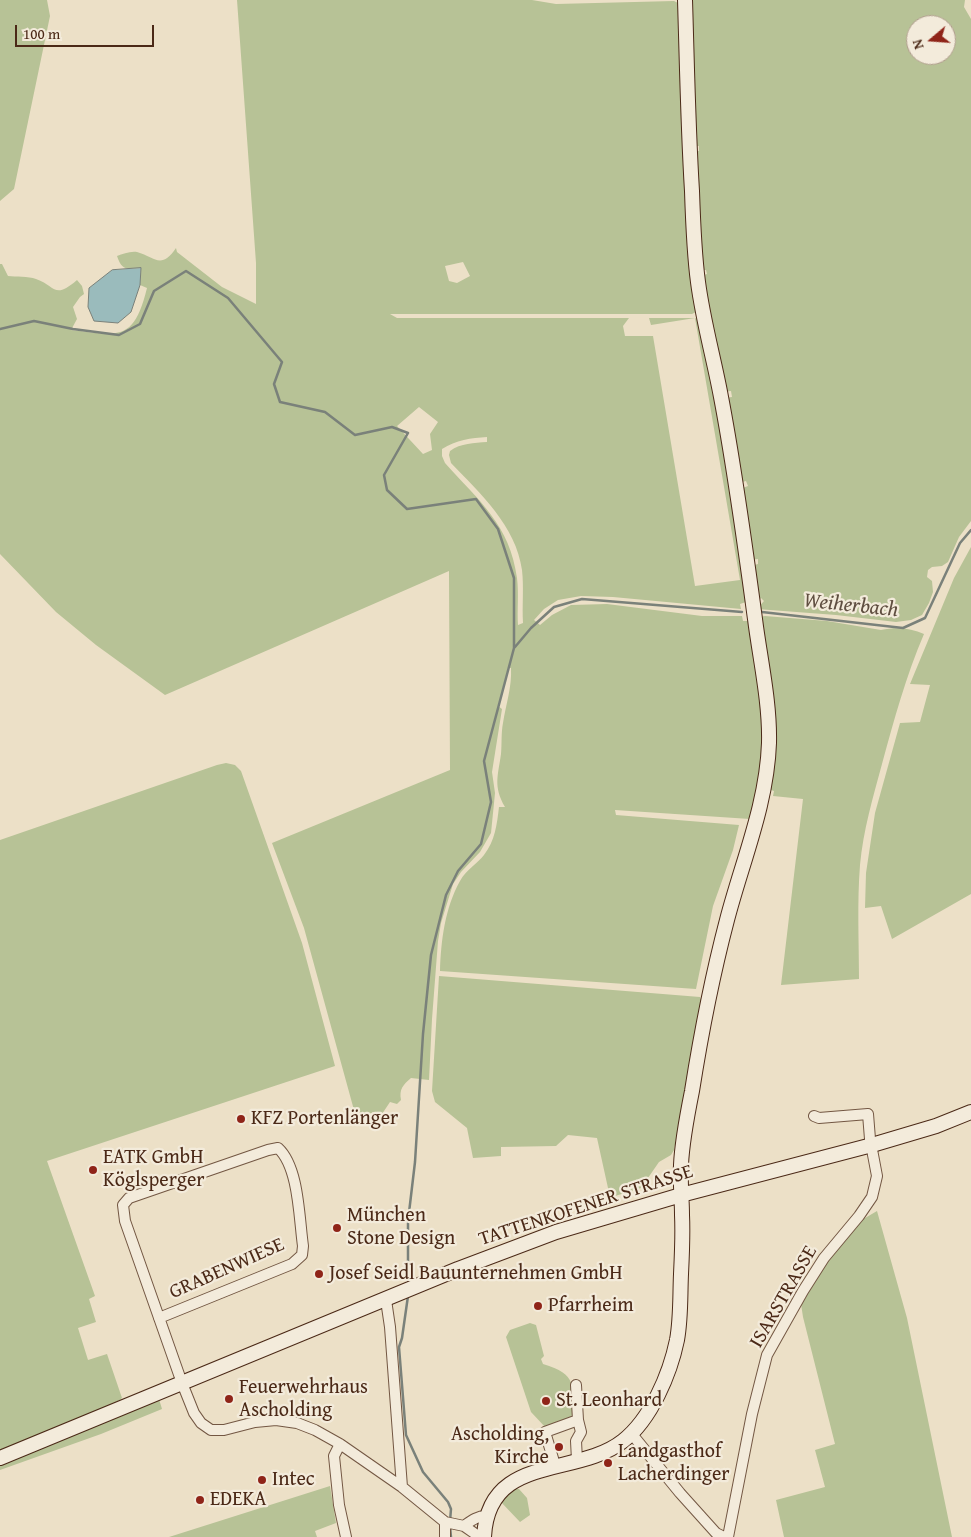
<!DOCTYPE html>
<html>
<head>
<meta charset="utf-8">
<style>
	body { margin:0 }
	#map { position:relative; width:971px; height:1537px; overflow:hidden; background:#ece0c7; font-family:"Gentium Book Plus",serif }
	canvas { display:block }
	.north { position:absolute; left:906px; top:15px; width:50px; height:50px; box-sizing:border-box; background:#f3ebdb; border:1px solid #b09d8d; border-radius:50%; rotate:252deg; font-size:14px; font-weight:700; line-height:20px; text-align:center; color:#4b2917 }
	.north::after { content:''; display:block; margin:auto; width:18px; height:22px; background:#8f2418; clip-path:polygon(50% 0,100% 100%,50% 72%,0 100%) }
	.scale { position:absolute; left:15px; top:25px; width:139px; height:22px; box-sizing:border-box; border:2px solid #4b2917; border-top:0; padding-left:6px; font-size:15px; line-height:18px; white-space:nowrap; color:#4b2917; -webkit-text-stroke:4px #f3ebdb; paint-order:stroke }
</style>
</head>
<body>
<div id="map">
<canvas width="971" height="1537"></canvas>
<div class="north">N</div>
<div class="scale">100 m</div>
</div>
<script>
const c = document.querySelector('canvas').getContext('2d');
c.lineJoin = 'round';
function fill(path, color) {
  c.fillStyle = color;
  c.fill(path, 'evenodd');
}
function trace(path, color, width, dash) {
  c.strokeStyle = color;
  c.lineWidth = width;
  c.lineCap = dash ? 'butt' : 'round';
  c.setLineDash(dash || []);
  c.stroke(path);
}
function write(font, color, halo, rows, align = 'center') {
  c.font = font + ' "Gentium Book Plus",serif';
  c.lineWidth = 4.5;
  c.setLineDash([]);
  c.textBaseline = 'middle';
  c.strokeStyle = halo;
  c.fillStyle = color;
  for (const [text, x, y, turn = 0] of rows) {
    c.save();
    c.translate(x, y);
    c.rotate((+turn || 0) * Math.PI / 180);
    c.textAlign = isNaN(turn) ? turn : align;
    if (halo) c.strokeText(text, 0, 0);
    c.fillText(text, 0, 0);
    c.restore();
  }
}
fill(new Path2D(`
	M 0,0 L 47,0 L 50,16 L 14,189 L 0,201 Z
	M 237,0 L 532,0 L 556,4 L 674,1 L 678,3 L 685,194 L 690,269 L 696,312 L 692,314 L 390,314 L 397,318 L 629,318 L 623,326 L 625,336 L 653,336 L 695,586 L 740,580 L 695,318 L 651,325 L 649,318 L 695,318 L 697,319 L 717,409 L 746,602 L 740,604 L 741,609 L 613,597 L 581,596 L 558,600 L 544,609 L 534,620 L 540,625 L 552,615 L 571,605 L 607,604 L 702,616 L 742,616 L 743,621 L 749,621 C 757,670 766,721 760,770 C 758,787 754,803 750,819 L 615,810 L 616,815 L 739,825 L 733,850 L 713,906 L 696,989 L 440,971 C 441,940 445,908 460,881 C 466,870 477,864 484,855 C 495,841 497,824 499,807 L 505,807 C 493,786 498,776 501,754 C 502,744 501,733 503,723 C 506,704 512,687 511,668 L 508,668 L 498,706 L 502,709 L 492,772 L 495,793 L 491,833 L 480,852 L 461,872 L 453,884 L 441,923 L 438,941 L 432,1019 L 429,1080 L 411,1078 C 403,1085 399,1089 401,1100 L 397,1104 L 390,1102 L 382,1114 L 373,1112 L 357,1121 L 304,928 L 272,843 L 450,770 L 449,571 L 165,695 L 96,645 L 56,612 L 0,554 L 0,264 L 2,264 L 8,276 C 16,277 28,276 36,279 C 56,286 54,300 77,280 L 82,286 L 84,294 L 80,297 L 73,307 L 77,319 L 71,330 C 120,336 134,341 147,288 L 140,285 L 141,268 C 127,269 122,271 117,256 C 123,254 130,251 137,252 C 155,257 161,270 176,248 L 177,252 L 222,287 L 256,304 L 256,263 ZM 463,262 L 470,276 L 457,283 L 449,281 L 445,266 ZM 419,407 L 438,422 L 430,434 L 432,450 L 423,454 L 397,426 ZM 487,437 L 487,442 C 474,443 461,443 450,451 L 449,455 L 451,463 C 480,493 516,526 522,570 C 524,587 522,606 523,623 L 518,625 C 517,610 519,594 517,578 C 510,525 479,501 445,463 L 442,456 L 442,449 C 456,440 471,438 487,437 Z
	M 689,0 L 965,0 L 964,7 L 971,19 L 971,521 L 959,537 L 948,562 L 942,566 L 932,567 L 928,570 L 927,577 L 932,581 L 933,592 L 929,603 L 922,615 L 911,620 L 896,622 L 836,615 L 757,609 L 764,601 L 761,598 L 757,603 L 751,566 L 758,564 L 758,559 L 750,560 L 740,489 L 748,486 L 746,481 L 739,483 L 724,398 L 732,397 L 731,391 L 723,392 L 701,276 L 707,274 L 706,270 L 700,270 L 693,151 L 699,151 L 699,146 L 693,146 ZM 916,25 L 946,25 L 946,55 L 916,55 Z
	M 971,547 L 971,894 L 892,939 L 881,906 L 865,908 L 866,873 L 875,813 L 900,723 L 920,722 L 930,685 L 910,684 L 954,578 Z
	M 765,616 L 827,621 L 881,630 C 896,627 911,628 924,634 C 906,676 894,720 882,764 C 873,797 863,831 860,865 C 857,903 859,941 859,979 L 781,985 L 803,799 L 773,796 L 774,791 L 768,789 L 759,617 Z
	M 226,763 L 235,765 L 241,771 L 302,943 L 335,1066 L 47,1161 L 95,1296 L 89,1299 L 96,1322 L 78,1328 L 88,1360 L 107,1354 L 122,1398 L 120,1400 L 56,1430 L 0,1451 L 0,840 L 217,765 Z
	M 439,976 L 700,997 L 702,1003 L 674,1150 L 671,1155 L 659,1162 L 641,1188 L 615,1196 L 610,1192 L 608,1188 L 597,1138 L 568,1135 L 556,1146 L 501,1147 L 501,1156 L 473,1158 L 467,1128 L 435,1102 L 432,1091 Z
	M 877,1211 L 907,1318 L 952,1537 L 784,1537 L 776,1500 L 825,1487 L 815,1450 L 835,1444 L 803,1317 L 801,1304 L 807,1291 L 827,1262 L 860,1221 Z
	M 530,1323 L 536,1325 L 544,1356 L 541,1359 L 543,1364 C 578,1374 572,1386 576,1418 L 546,1428 L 531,1412 L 506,1337 L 510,1330 Z
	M 159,1399 L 162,1409 L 101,1434 L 0,1470 L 0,1462 Z
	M 330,1486 L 336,1523 L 315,1531 L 317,1537 L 169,1537 Z
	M 513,1488 L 519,1489 L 527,1498 L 530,1515 L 520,1522 L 500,1501 Z`), '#b7c296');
const water = new Path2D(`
	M 141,268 L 140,285 L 131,312 L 118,323 L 94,321 L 88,307 L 89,288 L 112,270 Z`);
fill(water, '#9abbbc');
trace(water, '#7a817a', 1);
trace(new Path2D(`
	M 0,329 L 34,321 L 73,329 L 119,335 L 140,324 L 154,291 L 186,271 L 228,298 L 282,362 L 274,384 L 280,402 L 325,412 L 355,435 L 392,427 L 408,433 L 384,475 L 387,490 L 407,509 L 476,499 L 498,529 L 514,578 L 514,648 L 484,761 L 491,802 L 481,844 L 458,871 L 446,895 L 431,955 L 423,1034 L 415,1162 L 408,1221 L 408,1285
	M 762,612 L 903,628 L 925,618 L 960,543 L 971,530
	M 515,647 L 531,628 L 554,607 L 582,599 L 742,612
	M 408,1296 L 402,1338 L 399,1347 L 406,1435 L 423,1472 L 448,1502 L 451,1509 L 450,1521
	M 450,1526 L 451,1537`), '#7a817a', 2.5);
const minor = new Path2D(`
	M 386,1300 L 390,1327 L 402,1487
	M 159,1318 L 292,1264 L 302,1255 L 303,1246 C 299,1218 299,1167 278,1148 L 268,1150 L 129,1198 L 123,1205 L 125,1221 L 182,1383 L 194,1413 L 201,1423 L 211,1430 L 224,1430 L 255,1422 L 276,1420 L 297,1423 L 315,1430 L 340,1444 L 402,1487 L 445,1522 L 464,1526 C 471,1521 477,1516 486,1516
	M 576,1385 L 578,1420 L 581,1432 L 576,1441 L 577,1460
	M 631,1433 L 680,1493 L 716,1533 L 724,1537
	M 340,1444 L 334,1456 L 339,1505 L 346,1537
	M 555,1465 L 545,1432 L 578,1420
	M 445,1522 L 445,1537
	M 464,1526 L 477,1535 L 484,1536
	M 728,1537 L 752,1414 L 767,1355 L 803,1291 L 824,1258 L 859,1216 L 872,1197 L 877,1176 L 870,1139 L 868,1114 L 819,1118 L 814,1116`);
const secondary = new Path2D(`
	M 0,1458 L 458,1269 L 556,1232 L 681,1195 L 872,1145 L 936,1126 L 971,1112
	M 484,1537 C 488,1453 576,1478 623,1441 C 651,1419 670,1374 677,1340 C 681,1318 680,1296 681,1274 C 682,1254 683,1235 682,1215 C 682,1199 680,1182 681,1165 C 682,1141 687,1116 692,1091 C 701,1034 712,977 727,920 C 742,862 767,804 769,743 C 770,702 760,659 755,619 C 745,545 735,470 721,397 C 714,359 703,321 698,282 C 694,252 693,222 692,191 C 688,127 687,64 685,0`);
trace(minor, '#735743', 12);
trace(secondary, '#4b2917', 16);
trace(minor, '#f3ebdb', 10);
trace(secondary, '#f3ebdb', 14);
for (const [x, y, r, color] of [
	[241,1119,5,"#8f2418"],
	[93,1170,5,"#8f2418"],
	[337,1228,5,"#8f2418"],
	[319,1274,5,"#8f2418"],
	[538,1306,5,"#8f2418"],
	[229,1399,5,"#8f2418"],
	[546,1401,5,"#8f2418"],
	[559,1447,5,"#8f2418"],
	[608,1463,5,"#8f2418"],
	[262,1480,5,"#8f2418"],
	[200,1500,5,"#8f2418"]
]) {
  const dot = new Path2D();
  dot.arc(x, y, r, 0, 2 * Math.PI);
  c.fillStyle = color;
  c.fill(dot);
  trace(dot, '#f3ebdb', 2);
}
write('20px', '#4b2917', '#f3ebdb', [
	["KFZ Portenlänger",251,1119],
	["EATK GmbH",103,1158],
	["Köglsperger",103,1181],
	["München",347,1216],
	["Stone Design",347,1239],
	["Josef Seidl Bauunternehmen GmbH",329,1274],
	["Pfarrheim",548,1306],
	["Feuerwehrhaus",239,1388],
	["Ascholding",239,1411],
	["St. Leonhard",556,1401],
	["Ascholding,",549,1435,"right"],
	["Kirche",549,1458,"right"],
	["Landgasthof",618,1452],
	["Lacherdinger",618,1475],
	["Intec",272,1480],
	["EDEKA",210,1500]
], 'left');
write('20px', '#4b2917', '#f3ebdb', [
	["TATTENKOFENER STRASSE",586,1206,-18],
	["GRABENWIESE",227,1269,-24],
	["ISARSTRASSE",784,1297,-60]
]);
write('italic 21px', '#5f4e40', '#f3ebdb', [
	["Weiherbach",851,606,6]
]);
</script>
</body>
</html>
